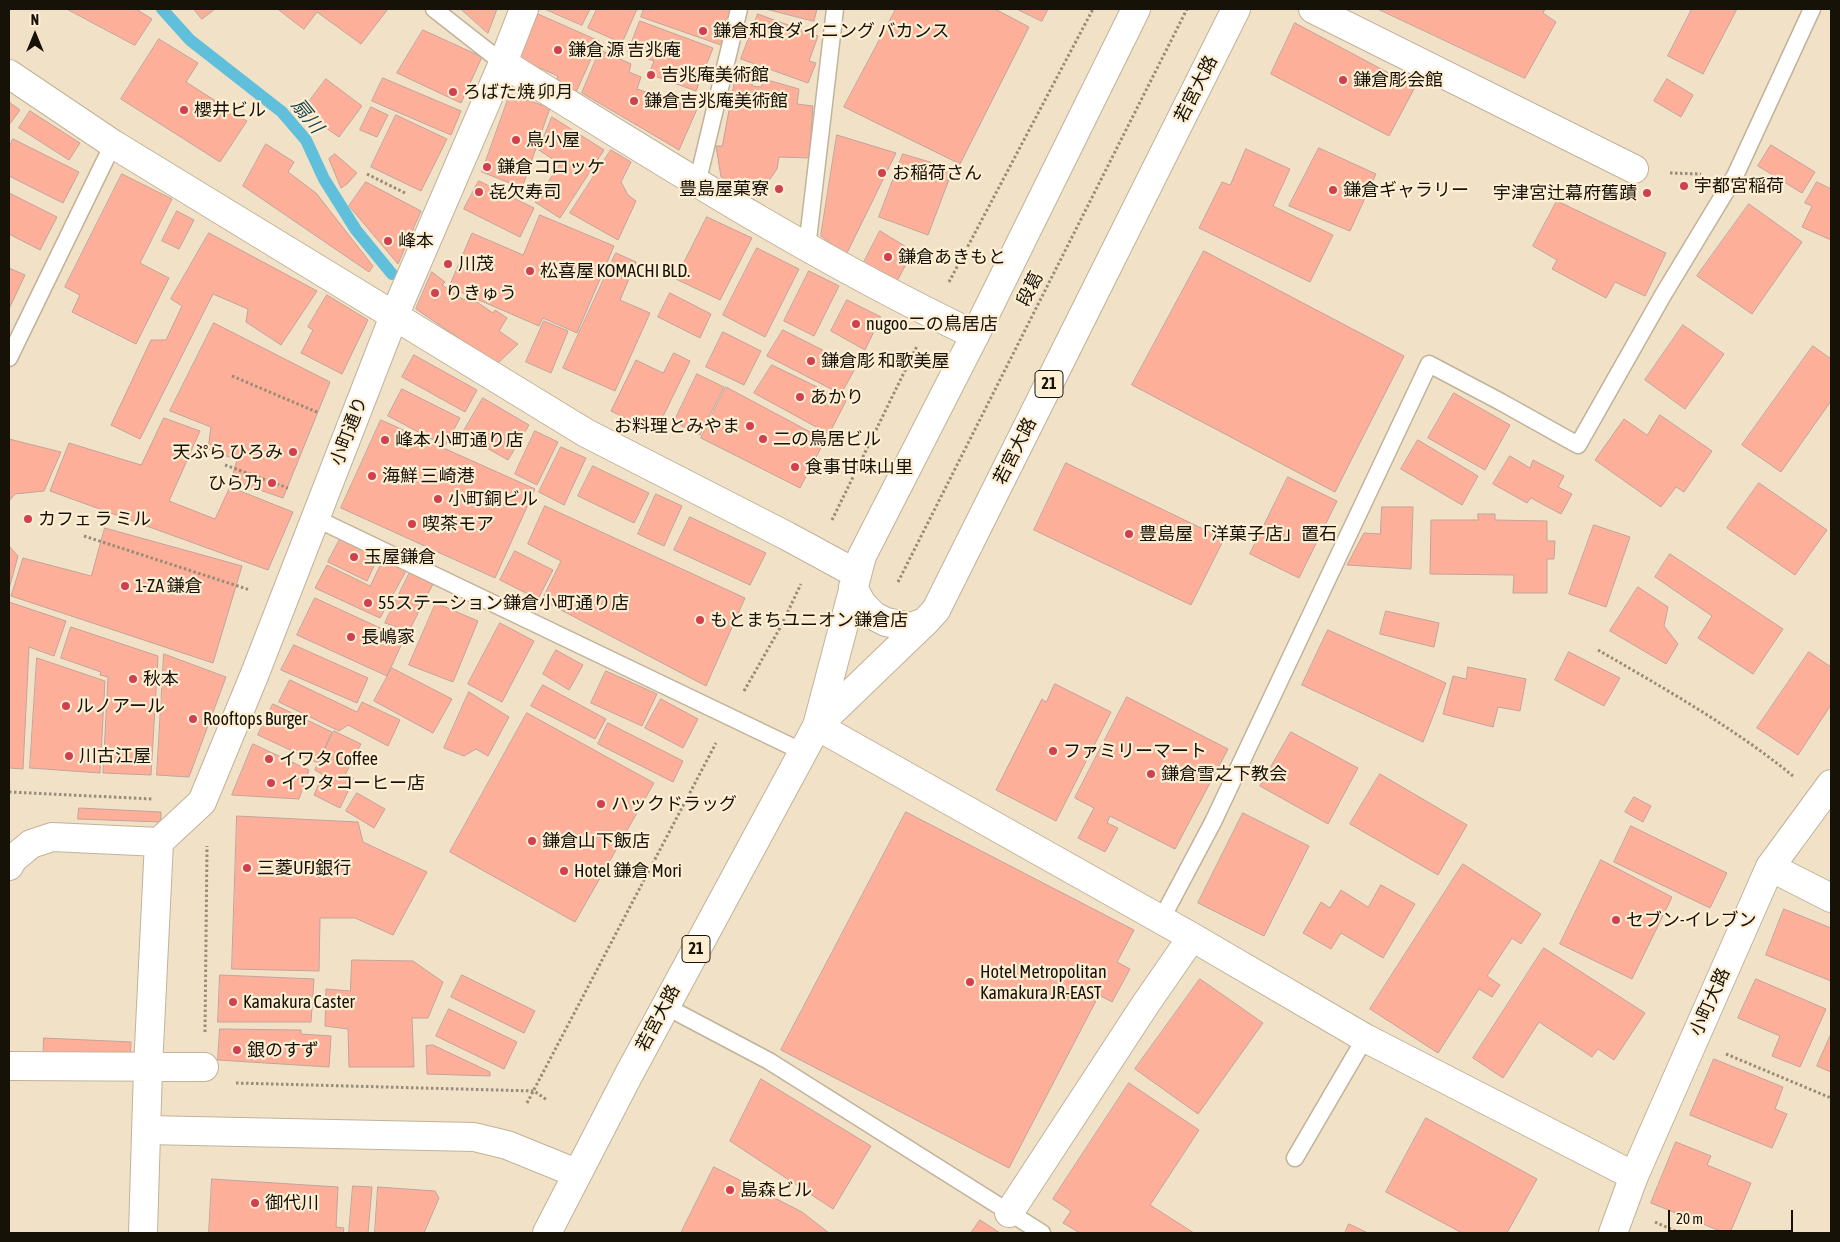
<!DOCTYPE html>
<html>
<head>
<meta charset="utf-8">
<style>
	body { margin:0 }
	#map { position:relative; width:1840px; height:1242px; overflow:hidden; background:#f1e2c7; font-family:"Asap Condensed",sans-serif }
	canvas { display:block }
	.frame { position:absolute; inset:0; border:10px solid #171208; pointer-events:none }
	.north { position:absolute; left:10px; top:10px; width:50px; height:50px; -webkit-text-stroke:4px #feefd4; paint-order:stroke; rotate:0deg; font-size:14px; font-weight:700; line-height:20px; text-align:center; color:#171208 }
	.north::after { content:''; display:block; margin:auto; width:18px; height:22px; background:#171208; clip-path:polygon(50% 0,100% 100%,50% 72%,0 100%) }
	.scale { position:absolute; left:1668px; top:1210px; width:125px; height:22px; box-sizing:border-box; border:2px solid #171208; border-top:0; padding-left:6px; font-size:15px; line-height:18px; white-space:nowrap; color:#171208; -webkit-text-stroke:4px #feefd4; paint-order:stroke }
</style>
</head>
<body>
<div id="map">
<canvas width="1840" height="1242"></canvas>
<div class="frame"></div>
<div class="north">N</div>
<div class="scale">20 m</div>
</div>
<script>
const c = document.querySelector('canvas').getContext('2d');
c.lineJoin = 'round';
function trace(path, color, width, dash) {
  c.strokeStyle = color;
  c.lineWidth = width;
  c.lineCap = dash ? 'butt' : 'round';
  c.setLineDash(dash || []);
  c.stroke(path);
}
function fill(path, color) {
  c.fillStyle = color;
  c.fill(path, 'evenodd');
}
function write(font, color, halo, rows, align = 'center') {
  c.font = font + ' "Asap Condensed","Noto Sans JP",sans-serif';
  c.lineWidth = 4.5;
  c.setLineDash([]);
  c.textBaseline = 'middle';
  c.strokeStyle = halo;
  c.fillStyle = color;
  for (const [text, x, y, turn = 0] of rows) {
    c.save();
    c.translate(x, y);
    c.rotate((+turn || 0) * Math.PI / 180);
    c.textAlign = isNaN(turn) ? turn : align;
    if (halo) c.strokeText(text, 0, 0);
    c.fillText(text, 0, 0);
    c.restore();
  }
}
trace(new Path2D(`
	M 162,9 L 190,40 L 282,112 L 306,140 L 324,179 L 356,230 L 392,274`), '#60c0dc', 12);
const building = new Path2D(`
	M 67,9 L 136,9 L 152,19 L 135,45 Z
	M 194,9 L 215,9 L 202,19 Z
	M 278,9 L 388,9 L 361,44 L 317,12 L 304,29 Z
	M 461,9 L 497,9 L 488,33 Z
	M 545,9 L 590,9 L 582,25 Z
	M 597,9 L 637,9 L 622,43 L 588,28 Z
	M 644,9 L 731,9 L 721,45 L 641,17 Z
	M 766,9 L 817,9 L 814,21 Z
	M 896,9 L 995,9 L 1029,27 L 960,164 L 844,107 Z
	M 1017,9 L 1048,9 L 1042,21 Z
	M 1378,9 L 1545,9 L 1543,13 L 1556,22 L 1525,78 Z
	M 1692,9 L 1737,9 L 1703,74 L 1668,56 Z
	M 538,14 L 599,41 L 573,99 L 553,90 L 558,76 L 517,58 Z
	M 758,14 L 818,36 L 809,61 L 816,63 L 808,83 L 741,59 Z
	M 640,21 L 713,48 L 696,91 L 649,74 L 654,61 L 628,52 Z
	M 1295,23 L 1415,87 L 1389,136 L 1271,74 Z
	M 423,30 L 482,57 L 461,103 L 397,73 Z
	M 159,39 L 198,63 L 186,82 L 247,121 L 220,162 L 121,99 Z
	M 600,50 L 631,64 L 629,72 L 641,77 L 637,89 L 697,109 L 679,150 L 582,93 Z
	M 736,75 L 753,76 L 752,86 L 761,87 L 764,79 L 799,89 L 797,104 L 813,106 L 809,158 L 779,157 L 777,169 L 765,186 L 742,185 L 721,177 L 716,146 L 722,146 Z
	M 383,78 L 461,111 L 451,135 L 372,101 Z
	M 326,79 L 362,106 L 339,137 L 302,111 Z
	M 1667,79 L 1693,95 L 1681,117 L 1654,101 Z
	M 510,94 L 550,108 L 522,188 L 482,172 Z
	M 9,102 L 20,110 L 9,125 Z
	M 371,107 L 388,115 L 377,137 L 360,130 Z
	M 30,111 L 80,143 L 69,160 L 19,128 Z
	M 396,115 L 447,139 L 421,191 L 371,167 Z
	M 552,117 L 604,150 L 560,218 L 535,202 L 560,164 L 539,150 Z
	M 837,135 L 896,153 L 846,255 L 821,236 Z
	M 13,139 L 79,172 L 63,203 L 9,176 L 9,148 Z
	M 266,144 L 294,162 L 288,172 L 316,193 L 373,266 L 369,272 L 243,186 Z
	M 1771,145 L 1815,172 L 1802,193 L 1758,166 Z
	M 1319,148 L 1376,174 L 1350,231 L 1289,206 Z
	M 1246,149 L 1290,169 L 1273,206 L 1333,235 L 1310,282 L 1199,228 L 1222,182 L 1230,185 Z
	M 611,150 L 631,162 L 621,182 L 628,195 L 636,201 L 618,240 L 570,213 Z
	M 335,154 L 357,173 L 347,184 L 341,188 L 329,159 Z
	M 903,154 L 953,169 L 928,235 L 879,217 Z
	M 122,174 L 172,199 L 140,263 L 169,278 L 136,344 L 72,312 L 80,295 L 65,287 Z
	M 479,181 L 534,208 L 520,237 L 464,209 Z
	M 366,182 L 421,211 L 398,264 L 349,206 Z
	M 1817,182 L 1831,189 L 1831,240 L 1802,227 L 1812,206 L 1805,203 Z
	M 9,193 L 57,217 L 40,250 L 9,234 Z
	M 1557,201 L 1666,253 L 1645,296 L 1615,282 L 1606,298 L 1552,269 L 1557,260 L 1533,246 Z
	M 1749,204 L 1802,242 L 1752,314 L 1697,276 Z
	M 177,211 L 194,220 L 179,249 L 162,241 Z
	M 540,215 L 614,246 L 577,333 L 543,318 L 539,326 L 449,287 L 472,233 L 523,255 Z
	M 707,217 L 752,238 L 720,300 L 676,279 Z
	M 880,231 L 913,251 L 895,285 L 863,264 Z
	M 209,233 L 317,291 L 281,345 L 246,322 L 248,309 L 213,294 L 140,439 L 111,425 L 151,340 L 166,340 L 182,306 L 171,299 Z
	M 757,248 L 799,269 L 765,337 L 723,315 Z
	M 1204,251 L 1404,356 L 1335,492 L 1132,385 Z
	M 616,253 L 636,262 L 620,300 L 650,313 L 615,391 L 563,368 Z
	M 9,268 L 25,275 L 9,309 Z
	M 809,271 L 839,286 L 814,336 L 784,321 Z
	M 432,272 L 445,282 L 442,285 L 464,300 L 468,296 L 493,313 L 495,310 L 507,318 L 499,331 L 518,344 L 497,364 L 416,309 Z
	M 670,293 L 711,314 L 700,338 L 658,317 Z
	M 327,295 L 368,320 L 342,374 L 301,353 L 313,330 L 308,327 Z
	M 847,300 L 881,317 L 865,350 L 831,331 Z
	M 544,321 L 568,331 L 551,373 L 526,362 Z
	M 214,323 L 330,382 L 283,498 L 231,480 L 237,460 L 208,449 L 211,427 L 170,411 Z
	M 1683,325 L 1724,354 L 1685,409 L 1645,380 Z
	M 783,330 L 856,367 L 841,394 L 767,356 Z
	M 723,332 L 761,351 L 744,385 L 706,367 Z
	M 1813,346 L 1831,359 L 1831,401 L 1781,472 L 1742,445 Z
	M 674,353 L 690,361 L 655,433 L 611,411 L 636,360 L 663,373 Z
	M 414,355 L 477,390 L 465,412 L 402,377 Z
	M 772,365 L 846,401 L 829,434 L 754,393 Z
	M 697,374 L 724,387 L 700,435 L 674,422 Z
	M 726,387 L 825,440 L 800,488 L 701,438 Z
	M 402,389 L 460,418 L 445,446 L 388,416 Z
	M 1454,393 L 1510,425 L 1485,470 L 1428,438 Z
	M 483,398 L 529,425 L 508,460 L 462,434 Z
	M 1660,415 L 1712,451 L 1684,492 L 1676,487 L 1661,507 L 1595,460 L 1624,419 L 1647,435 Z
	M 164,418 L 200,431 L 169,501 L 215,519 L 230,487 L 293,512 L 268,570 L 50,491 L 69,443 L 141,465 Z
	M 381,420 L 535,489 L 495,578 L 341,508 Z
	M 535,431 L 558,442 L 537,485 L 515,474 Z
	M 9,439 L 61,452 L 44,491 L 15,494 L 9,501 Z
	M 1418,440 L 1478,476 L 1462,505 L 1401,469 Z
	M 561,447 L 586,458 L 564,505 L 539,492 Z
	M 1510,456 L 1530,468 L 1533,460 L 1564,476 L 1558,487 L 1572,494 L 1561,514 L 1531,498 L 1527,503 L 1493,484 Z
	M 1066,463 L 1224,539 L 1191,605 L 1034,530 Z
	M 593,466 L 649,493 L 634,523 L 578,496 Z
	M 1288,477 L 1337,501 L 1299,578 L 1250,554 Z
	M 1759,483 L 1827,530 L 1795,575 L 1727,528 Z
	M 656,494 L 682,506 L 664,546 L 638,534 Z
	M 545,506 L 745,598 L 706,686 L 542,600 L 561,561 L 528,544 Z
	M 1382,507 L 1413,507 L 1411,569 L 1347,565 L 1364,533 L 1380,534 Z
	M 1478,514 L 1495,514 L 1495,520 L 1547,521 L 1547,541 L 1555,541 L 1554,559 L 1547,559 L 1547,593 L 1513,593 L 1514,575 L 1430,574 L 1431,520 L 1478,520 Z
	M 690,517 L 766,553 L 750,585 L 674,550 Z
	M 1594,525 L 1630,537 L 1606,607 L 1569,594 Z
	M 105,528 L 242,566 L 213,663 L 11,596 L 23,558 L 91,576 Z
	M 342,535 L 380,553 L 367,581 L 328,562 Z
	M 9,546 L 18,556 L 9,589 Z
	M 515,551 L 553,570 L 538,599 L 500,580 Z
	M 1670,554 L 1783,629 L 1753,674 L 1698,638 L 1712,616 L 1655,577 Z
	M 383,560 L 406,571 L 380,618 L 315,588 L 327,565 L 370,586 Z
	M 410,572 L 434,582 L 409,631 L 385,623 Z
	M 1638,587 L 1668,607 L 1664,626 L 1678,644 L 1666,664 L 1610,631 Z
	M 315,598 L 404,639 L 387,676 L 297,635 Z
	M 9,602 L 66,621 L 54,656 L 29,647 L 23,769 L 9,768 Z
	M 436,603 L 478,621 L 453,682 L 409,665 Z
	M 1386,611 L 1439,623 L 1434,647 L 1380,634 Z
	M 500,623 L 534,641 L 502,702 L 468,684 Z
	M 71,627 L 158,656 L 151,775 L 103,773 L 108,677 L 100,675 L 101,672 L 61,658 Z
	M 1328,630 L 1446,683 L 1423,742 L 1302,685 Z
	M 294,645 L 368,678 L 357,703 L 281,670 Z
	M 556,650 L 583,665 L 569,690 L 543,674 Z
	M 1569,652 L 1620,678 L 1604,706 L 1555,680 Z
	M 1809,652 L 1831,667 L 1831,705 L 1798,755 L 1757,728 Z
	M 164,654 L 226,677 L 189,777 L 157,775 Z
	M 37,658 L 105,681 L 100,773 L 30,768 Z
	M 1468,667 L 1526,679 L 1520,711 L 1498,707 L 1493,727 L 1443,714 L 1453,676 L 1466,679 Z
	M 392,668 L 452,699 L 433,733 L 374,701 Z
	M 606,671 L 657,694 L 642,726 L 591,703 Z
	M 290,680 L 357,712 L 362,702 L 400,720 L 388,746 L 348,725 L 339,731 L 279,702 Z
	M 1055,684 L 1111,712 L 1056,821 L 996,790 L 1042,699 L 1046,702 Z
	M 543,685 L 606,719 L 595,739 L 531,706 Z
	M 469,692 L 509,717 L 488,756 L 476,749 L 464,756 L 444,748 Z
	M 1127,697 L 1228,749 L 1175,849 L 1110,816 L 1107,823 L 1118,828 L 1105,852 L 1078,838 L 1094,808 L 1075,798 Z
	M 661,699 L 698,719 L 683,748 L 645,728 Z
	M 273,704 L 332,732 L 318,763 L 258,735 Z
	M 527,713 L 654,783 L 575,922 L 450,852 Z
	M 608,723 L 683,761 L 673,782 L 598,744 Z
	M 334,731 L 361,744 L 345,775 L 354,779 L 340,808 L 314,795 L 323,775 L 315,770 Z
	M 1291,732 L 1358,768 L 1328,824 L 1260,786 Z
	M 253,744 L 309,770 L 299,799 L 232,795 Z
	M 1380,774 L 1467,825 L 1438,875 L 1350,824 Z
	M 357,793 L 385,809 L 374,828 L 346,811 Z
	M 1634,797 L 1651,806 L 1643,822 L 1625,812 Z
	M 79,808 L 161,812 L 161,822 L 78,819 Z
	M 906,812 L 1134,930 L 1117,962 L 1130,969 L 1112,1002 L 1099,995 L 1009,1168 L 781,1050 Z
	M 1243,813 L 1309,846 L 1264,936 L 1198,903 Z
	M 237,816 L 358,822 L 363,842 L 427,872 L 393,935 L 355,918 L 320,918 L 319,971 L 232,969 Z
	M 1631,826 L 1727,873 L 1710,908 L 1614,862 Z
	M 1601,860 L 1672,897 L 1632,979 L 1560,944 Z
	M 1463,864 L 1541,914 L 1521,944 L 1512,938 L 1487,976 L 1500,985 L 1492,997 L 1479,989 L 1438,1053 L 1370,1009 Z
	M 1381,885 L 1415,904 L 1383,958 L 1341,933 L 1331,949 L 1303,933 L 1321,902 L 1330,908 L 1341,890 L 1368,907 Z
	M 1784,909 L 1831,928 L 1831,981 L 1766,955 Z
	M 1544,948 L 1645,1013 L 1614,1060 L 1598,1049 L 1592,1057 L 1539,1022 L 1503,1078 L 1473,1058 Z
	M 352,960 L 413,961 L 443,982 L 428,1018 L 412,1018 L 414,1067 L 349,1067 L 348,1029 L 325,1026 L 326,989 L 350,991 Z
	M 220,975 L 314,979 L 311,1022 L 218,1022 Z
	M 462,975 L 535,1011 L 524,1033 L 451,997 Z
	M 1200,979 L 1263,1023 L 1198,1114 L 1135,1069 Z
	M 1756,979 L 1826,1009 L 1800,1067 L 1772,1056 L 1780,1036 L 1738,1018 Z
	M 449,1009 L 517,1042 L 504,1069 L 436,1036 Z
	M 220,1029 L 301,1030 L 301,1034 L 331,1036 L 329,1067 L 218,1060 Z
	M 1831,1034 L 1831,1072 L 1817,1066 Z
	M 44,1038 L 131,1042 L 130,1072 L 43,1067 Z
	M 433,1045 L 490,1072 L 490,1076 L 427,1074 L 426,1046 Z
	M 1714,1059 L 1783,1087 L 1775,1109 L 1787,1114 L 1772,1148 L 1690,1115 Z
	M 761,1079 L 871,1146 L 833,1209 L 730,1141 Z
	M 1129,1083 L 1199,1130 L 1150,1205 L 1194,1233 L 1080,1233 L 1063,1223 L 1071,1211 L 1053,1199 Z
	M 1426,1118 L 1537,1179 L 1507,1233 L 1462,1233 L 1386,1192 Z
	M 1676,1142 L 1711,1156 L 1707,1165 L 1751,1183 L 1730,1233 L 1725,1233 L 1651,1203 Z
	M 714,1167 L 802,1212 L 829,1233 L 681,1233 Z
	M 212,1179 L 338,1187 L 336,1227 L 344,1228 L 343,1233 L 209,1233 Z
	M 353,1186 L 372,1187 L 368,1233 L 349,1233 Z
	M 378,1187 L 435,1191 L 439,1198 L 424,1233 L 375,1233 Z
	M 980,1220 L 1000,1233 L 971,1233 Z
	M 1349,1224 L 1368,1233 L 1345,1233 Z`);
fill(building, '#feaf99');
trace(building, '#c2a39b', 1);
const lane = new Path2D(`
	M 434,9 L 503,63
	M 697,184 L 739,9
	M 807,248 L 835,9
	M 9,358 L 113,144
	M 315,518 L 803,752
	M 1161,920 L 1213,822 L 1429,364 L 1501,402 L 1578,445 L 1663,295 L 1735,176 L 1812,9
	M 665,1006 L 769,1061 L 1042,1233
	M 1295,1158 L 1365,1038`);
const street = new Path2D(`
	M 1313,9 L 1634,169
	M 503,63 C 658,159 811,257 975,335
	M 9,74 L 113,144 L 586,433 L 787,536 L 857,574
	M 817,726 L 1192,937 L 1365,1038 L 1634,1176
	M 159,842 L 202,802 L 254,676 L 394,316 L 503,63 L 524,9
	M 9,866 L 13,859 L 31,844 L 52,837 L 159,842 L 148,1068 L 143,1233
	M 1770,867 L 1831,898
	M 9,1066 L 204,1067
	M 1009,1213 L 1145,1005 L 1192,937`);
const secondary = new Path2D(`
	M 147,1130 L 474,1137 L 507,1145 L 576,1173
	M 1613,1233 L 1634,1176 L 1770,867 L 1831,784`);
const primary = new Path2D(`
	M 853,587 L 862,604 L 874,616 L 886,622 L 911,627 L 925,622
	M 817,726 L 925,622 L 936,610 L 1236,9
	M 547,1233 L 628,1076 L 817,726 L 862,556 L 975,335 L 1136,9`);
trace(lane, '#c1b299', 19);
trace(street, '#c1b299', 30);
trace(secondary, '#c1b299', 30);
trace(primary, '#c1b299', 30);
trace(new Path2D(`
	M 1670,173 L 1701,174
	M 367,174 L 407,194
	M 949,282 L 1093,9
	M 232,376 L 319,413
	M 225,465 L 288,488
	M 832,520 L 917,346
	M 84,536 L 250,590
	M 898,582 L 1187,9
	M 1598,650 C 1665,689 1733,727 1793,776
	M 744,691 L 780,628 L 801,584
	M 9,792 L 153,799
	M 205,1032 L 207,846
	M 1726,1054 L 1831,1098
	M 236,1083 L 534,1091 L 547,1100
	M 527,1103 L 716,743
	M 1655,1222 L 1680,1233`), '#978c78', 3, [2.5, 2.5]);
trace(lane, '#fff', 16);
trace(street, '#fff', 28);
trace(secondary, '#fff', 28);
trace(primary, '#fff', 28);
for (const [x, y, r, color] of [
	[703,31,5,"#d0404e"],
	[558,50,5,"#d0404e"],
	[651,75,5,"#d0404e"],
	[1343,80,5,"#d0404e"],
	[453,92,5,"#d0404e"],
	[634,101,5,"#d0404e"],
	[184,110,5,"#d0404e"],
	[516,140,5,"#d0404e"],
	[487,167,5,"#d0404e"],
	[882,173,5,"#d0404e"],
	[1684,186,5,"#d0404e"],
	[779,189,5,"#d0404e"],
	[1333,190,5,"#d0404e"],
	[479,192,5,"#d0404e"],
	[1647,193,5,"#d0404e"],
	[388,241,5,"#d0404e"],
	[888,257,5,"#d0404e"],
	[448,264,5,"#d0404e"],
	[530,271,5,"#d0404e"],
	[435,293,5,"#d0404e"],
	[856,324,5,"#d0404e"],
	[811,361,5,"#d0404e"],
	[800,397,5,"#d0404e"],
	[750,426,5,"#d0404e"],
	[763,439,5,"#d0404e"],
	[385,440,5,"#d0404e"],
	[293,452,5,"#d0404e"],
	[795,467,5,"#d0404e"],
	[372,476,5,"#d0404e"],
	[272,483,5,"#d0404e"],
	[438,499,5,"#d0404e"],
	[28,519,5,"#d0404e"],
	[412,524,5,"#d0404e"],
	[1129,534,5,"#d0404e"],
	[354,557,5,"#d0404e"],
	[125,586,5,"#d0404e"],
	[368,603,5,"#d0404e"],
	[700,620,5,"#d0404e"],
	[351,637,5,"#d0404e"],
	[133,679,5,"#d0404e"],
	[66,706,5,"#d0404e"],
	[193,719,5,"#d0404e"],
	[1053,751,5,"#d0404e"],
	[69,756,5,"#d0404e"],
	[269,759,5,"#d0404e"],
	[1151,774,5,"#d0404e"],
	[271,783,5,"#d0404e"],
	[601,804,5,"#d0404e"],
	[532,841,5,"#d0404e"],
	[247,868,5,"#d0404e"],
	[564,871,5,"#d0404e"],
	[1616,920,5,"#d0404e"],
	[970,982,5,"#d0404e"],
	[233,1002,5,"#d0404e"],
	[237,1050,5,"#d0404e"],
	[730,1190,5,"#d0404e"],
	[255,1203,5,"#d0404e"]
]) {
  const dot = new Path2D();
  dot.arc(x, y, r, 0, 2 * Math.PI);
  c.fillStyle = color;
  c.fill(dot);
  trace(dot, '#feefd4', 2);
}
for (const [x, y, w] of [
	[1049,384,28],
	[696,949,28]
]) {
  const box = new Path2D();
  box.roundRect(x - w / 2, y - 13.5, w, 27, 4);
  c.fillStyle = '#feefd4';
  c.fill(box);
  trace(box, '#171208', 1);
}
write('bold 16px', '#171208', null, [
	["21",1049,384],
	["21",696,949]
]);
write('18px', '#171208', '#feefd4', [
	["鎌倉和食ダイニング バカンス",713,31],
	["鎌倉 源 吉兆庵",568,50],
	["吉兆庵美術館",661,75],
	["鎌倉彫会館",1353,80],
	["ろばた焼 卯月",463,92],
	["鎌倉吉兆庵美術館",644,101],
	["櫻井ビル",194,110],
	["鳥小屋",526,140],
	["鎌倉コロッケ",497,167],
	["お稲荷さん",892,173],
	["宇都宮稲荷",1694,186],
	["豊島屋菓寮",769,189,"right"],
	["鎌倉ギャラリー",1343,190],
	["㐂欠寿司",489,192],
	["宇津宮辻幕府舊蹟",1637,193,"right"],
	["峰本",398,241],
	["鎌倉あきもと",898,257],
	["川茂",458,264],
	["松喜屋 KOMACHI BLD.",540,271],
	["りきゅう",445,293],
	["nugoo二の鳥居店",866,324],
	["鎌倉彫 和歌美屋",821,361],
	["あかり",810,397],
	["お料理とみやま",740,426,"right"],
	["二の鳥居ビル",773,439],
	["峰本 小町通り店",395,440],
	["天ぷら ひろみ",283,452,"right"],
	["食事甘味山里",805,467],
	["海鮮 三崎港",382,476],
	["ひら乃",262,483,"right"],
	["小町銅ビル",448,499],
	["カフェ ラ ミル",38,519],
	["喫茶モア",422,524],
	["豊島屋「洋菓子店」置石",1139,534],
	["玉屋鎌倉",364,557],
	["1-ZA 鎌倉",135,586],
	["55ステーション鎌倉小町通り店",378,603],
	["もとまちユニオン鎌倉店",710,620],
	["長嶋家",361,637],
	["秋本",143,679],
	["ルノアール",76,706],
	["Rooftops Burger",203,719],
	["ファミリーマート",1063,751],
	["川古江屋",79,756],
	["イワタ Coffee",279,759],
	["鎌倉雪之下教会",1161,774],
	["イワタコーヒー店",281,783],
	["ハックドラッグ",611,804],
	["鎌倉山下飯店",542,841],
	["三菱UFJ銀行",257,868],
	["Hotel 鎌倉 Mori",574,871],
	["セブン-イレブン",1626,920],
	["Hotel Metropolitan",980,972],
	["Kamakura JR-EAST",980,993],
	["Kamakura Caster",243,1002],
	["銀のすず",247,1050],
	["島森ビル",740,1190],
	["御代川",265,1203]
], 'left');
write('18px', '#171208', '#feefd4', [
	["若宮大路",1196,89,-63],
	["段葛",1030,289,-63],
	["小町通り",349,431,-69],
	["若宮大路",1015,451,-63],
	["小町大路",1710,1002,-66],
	["若宮大路",658,1018,-62]
]);
write('italic 19px', '#194450', '#feefd4', [
	["扇川",307,116,51]
]);
</script>
</body>
</html>
